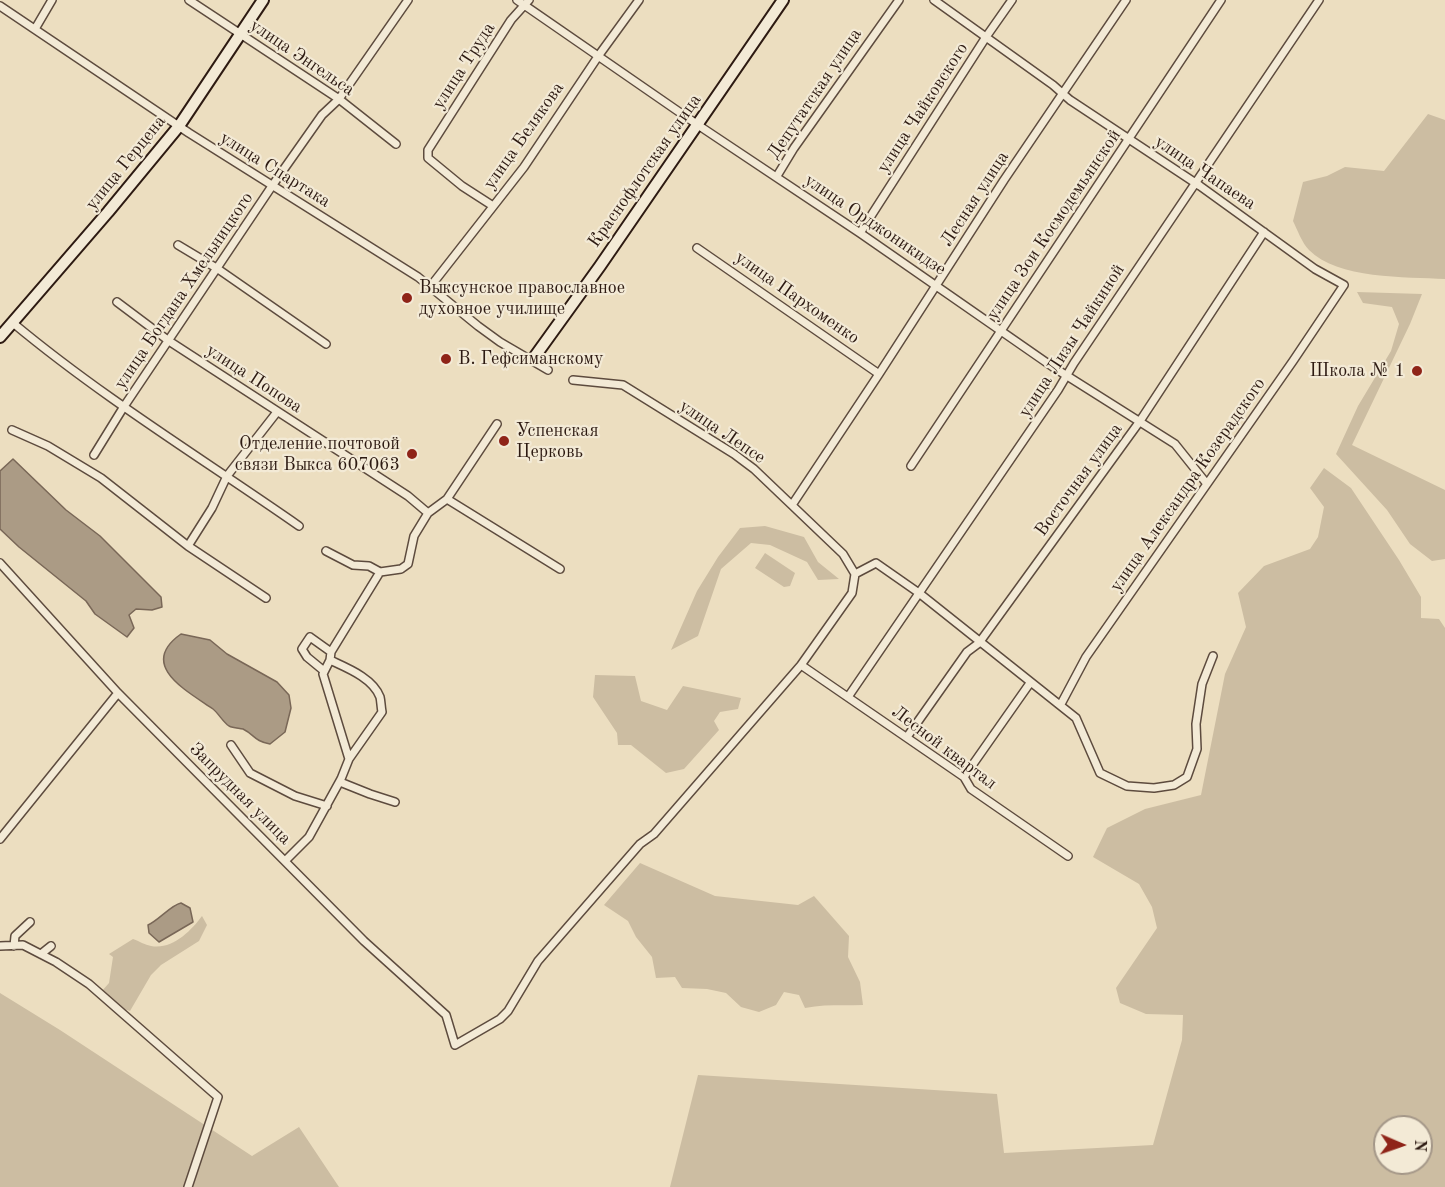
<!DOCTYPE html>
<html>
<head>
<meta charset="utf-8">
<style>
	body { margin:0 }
	#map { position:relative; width:1445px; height:1187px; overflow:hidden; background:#ecdec0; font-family:"Old Standard TT",serif }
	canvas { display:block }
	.north { position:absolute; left:1373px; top:1115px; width:60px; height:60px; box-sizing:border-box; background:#f3ead6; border:2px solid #a49788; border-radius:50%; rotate:92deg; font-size:16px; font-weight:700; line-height:24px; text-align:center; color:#2d1a12 }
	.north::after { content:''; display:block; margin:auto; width:21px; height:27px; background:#8f2418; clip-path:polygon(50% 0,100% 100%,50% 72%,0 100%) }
</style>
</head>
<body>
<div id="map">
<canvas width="1445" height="1187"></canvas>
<div class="north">N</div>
</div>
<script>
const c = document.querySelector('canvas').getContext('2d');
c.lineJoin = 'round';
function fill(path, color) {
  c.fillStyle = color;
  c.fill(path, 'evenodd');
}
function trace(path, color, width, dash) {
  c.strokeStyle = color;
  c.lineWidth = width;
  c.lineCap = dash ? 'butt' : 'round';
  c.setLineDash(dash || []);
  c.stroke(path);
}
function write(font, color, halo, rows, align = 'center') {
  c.font = font + ' "Old Standard TT",serif';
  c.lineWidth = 4.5;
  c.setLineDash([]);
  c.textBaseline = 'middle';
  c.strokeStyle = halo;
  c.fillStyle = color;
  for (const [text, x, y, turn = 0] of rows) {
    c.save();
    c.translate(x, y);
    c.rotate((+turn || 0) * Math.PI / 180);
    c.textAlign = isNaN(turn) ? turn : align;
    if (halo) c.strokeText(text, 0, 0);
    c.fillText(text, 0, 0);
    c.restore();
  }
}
fill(new Path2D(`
	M 1428,114 L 1445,120 L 1445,279 C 1406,277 1337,279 1309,250 C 1302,243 1297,229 1293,221 L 1303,182 L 1327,176 L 1345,167 L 1384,171 Z
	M 1357,292 L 1422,294 L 1410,324 L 1352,445 L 1445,490 L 1445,559 L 1432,561 L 1410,544 L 1387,510 L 1336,454 L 1358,406 L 1391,351 L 1399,324 L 1392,307 L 1363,303 Z
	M 1324,468 L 1351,488 L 1399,560 L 1421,597 L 1421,618 L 1439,619 L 1445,628 L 1445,1187 L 670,1187 L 698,1075 L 997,1094 L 1004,1153 L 1153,1145 L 1182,1040 L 1183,1015 L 1146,1014 L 1120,1003 L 1116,988 L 1157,928 L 1152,907 L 1139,884 L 1093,857 L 1107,828 L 1145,809 L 1201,795 L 1225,674 L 1246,627 L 1238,593 L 1264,566 L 1310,549 L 1318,537 L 1324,507 L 1310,488 ZM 1385,1127 L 1421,1127 L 1421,1163 L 1385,1163 Z
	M 765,526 L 804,537 L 818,562 L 839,579 L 818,580 L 807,562 L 770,545 L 751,543 L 721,569 L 698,636 L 671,650 L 697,591 L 718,557 L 740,528 Z
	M 765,553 L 795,573 L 790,586 L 784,587 L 755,568 Z
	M 595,675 L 635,676 L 641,701 L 667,710 L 683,686 L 741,698 L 738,709 L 720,712 L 714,721 L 719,730 L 684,769 L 666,773 L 631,745 L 618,745 L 617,733 L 593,697 Z
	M 640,863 L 715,896 L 798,905 L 814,896 L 849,936 L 848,957 L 860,982 L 863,1005 C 843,1006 825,1004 805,1008 L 799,995 L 784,992 L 776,1005 L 759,1012 L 741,1007 L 726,993 L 707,989 L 682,988 L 675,977 L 656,978 L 652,957 L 636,937 L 628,921 L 604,905 Z
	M 202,916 L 207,925 L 199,941 L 161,965 L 151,975 L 130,1011 L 121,1008 L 102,991 L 109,983 L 113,957 L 109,954 L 133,939 C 139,941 145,945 151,946 C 172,950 191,931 202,916 Z
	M 0,993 L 60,1030 L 252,1156 L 299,1127 L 339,1187 L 0,1187 Z`), '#ccbda2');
const water = new Path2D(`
	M 13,459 L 66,510 L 100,536 L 161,597 L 162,607 L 152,610 L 136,609 L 129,615 L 134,628 L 127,637 L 95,614 L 86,601 L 19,547 L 0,529 L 0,471 Z
	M 181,634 L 210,640 L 227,654 L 277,682 L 289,695 L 291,708 L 285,732 L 270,744 C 254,741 255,735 243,729 C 238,728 233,728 229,726 C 223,722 219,714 213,709 C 187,691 137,665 181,634 Z
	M 181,903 L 190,908 L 193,922 L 159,942 L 149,933 L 148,925 C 159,920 171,905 181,903 Z`);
fill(water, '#ab9b85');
trace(water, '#796757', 1.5);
const street = new Path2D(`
	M 189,0 L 339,99 L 396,144
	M 517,0 L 698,125 L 860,233 L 1053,367 L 1175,444 L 1207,484
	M 934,0 L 1053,85 L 1070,100 L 1200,186 L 1315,269 L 1344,285 L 1293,361 L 1086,657 L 1061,704
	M 0,6 L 189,133 L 418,277 L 478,326 L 500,342 L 548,370
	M 35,29 L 52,0
	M 777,176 L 794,148 L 899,0
	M 493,206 L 462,186 L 428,158 L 428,150 L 511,20 L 529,0
	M 860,233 L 986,37 L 1012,0
	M 178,245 L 218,269 L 326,344
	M 697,248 L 879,374
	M 430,287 L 524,167 L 599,55 L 639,0
	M 117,302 L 169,341 L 408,496 L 428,513 L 414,536 L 408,564 L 401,569 L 380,572 L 331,652 L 330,660 L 323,674 L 349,759 L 341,779 L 309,837 L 286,860
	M 13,323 C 103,398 203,459 299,526
	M 12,430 L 48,446 L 101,478 L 188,546 L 266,598
	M 94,455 L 123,408 L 272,186 L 322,115 L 339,99 L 408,0
	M 911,466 L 1221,0
	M 447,499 L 560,569
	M 792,505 L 879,374 L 1004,180 L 1126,0
	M 428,513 L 447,499 L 497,424
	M 188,546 L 212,508 L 227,476 L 277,412
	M 326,551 L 353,565 L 369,566 L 380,572
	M 0,563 L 118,693 L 364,941 L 446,1015 L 455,1045 L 500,1019 L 508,1011 L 538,961 L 640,844 L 654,834 L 801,665 L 852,593 L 855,574 L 843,554 L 754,469 L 734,454 L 623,385 L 573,380
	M 855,574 L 876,563 L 919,593 L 1076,718 L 1100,773 L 1127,786 L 1154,788 L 1174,785 L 1187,777 L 1197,749 L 1196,724 L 1202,684 L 1213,656
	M 330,660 C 347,668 373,678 380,697 C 381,701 381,707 382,712 L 349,759
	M 801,665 L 964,777 L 971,789 L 1068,856
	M 324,671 L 307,657 L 302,649 L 310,637 L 331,652
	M 848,697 L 1058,390 L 1074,363 L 1319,0
	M 907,737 L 967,652 L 979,643 L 1140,421 L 1264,232
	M 231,745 L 250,773 L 295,796 L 327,806
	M 964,777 L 1030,683
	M 340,782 L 370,794 L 395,802
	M 0,839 L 118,693
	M 0,946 L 23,945 L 56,962 L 89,984 L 218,1097 L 188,1187
	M 14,946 L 15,936 L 30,922
	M 41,954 L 51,946`);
const secondary = new Path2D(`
	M 0,337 L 108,212 L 179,126 L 263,0
	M 533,359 L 600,266 L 783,0`);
trace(street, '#5d4b3e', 10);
trace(secondary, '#2d1a12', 14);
trace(street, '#f3ead6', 7);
trace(secondary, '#f3ead6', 10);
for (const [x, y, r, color] of [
	[407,298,6,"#8f2418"],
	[446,359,6,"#8f2418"],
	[1417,371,6,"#8f2418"],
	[504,441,6,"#8f2418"],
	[412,454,6,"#8f2418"]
]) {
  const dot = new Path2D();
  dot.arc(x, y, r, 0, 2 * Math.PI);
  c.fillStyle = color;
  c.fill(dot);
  trace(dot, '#f3ead6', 2);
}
write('18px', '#2d1a12', '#f3ead6', [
	["улица Энгельса",302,58,34],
	["улица Труда",464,66,-57],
	["Депутатская улица",815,94,-56],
	["улица Чайковского",923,108,-57],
	["улица Белякова",524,136,-55],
	["улица Герцена",126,163,-51],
	["улица Спартака",275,170,32],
	["Краснофлотская улица",645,171,-55],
	["улица Чапаева",1205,173,34],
	["Лесная улица",975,199,-57],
	["улица Орджоникидзе",875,225,34],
	["улица Зои Космодемьянской",1054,225,-56],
	["улица Богдана Хмельницкого",184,291,-56],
	["улица Пархоменко",797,298,35],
	["улица Лизы Чайкиной",1072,341,-57],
	["улица Попова",254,379,33],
	["улица Лепсе",722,432,34],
	["Восточная улица",1079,480,-54],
	["улица Александра Козерадского",1188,485,-55],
	["Лесной квартал",944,748,37],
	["Запрудная улица",240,794,45]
]);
write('18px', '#2d1a12', '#f3ead6', [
	["Выксунское православное",419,288],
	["духовное училище",419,309],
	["В. Гефсиманскому",458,359],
	["Школа № 1",1405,371,"right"],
	["Успенская",516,431],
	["Церковь",516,452],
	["Отделение почтовой",400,444,"right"],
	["связи Выкса 607063",400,465,"right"]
], 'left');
</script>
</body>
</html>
